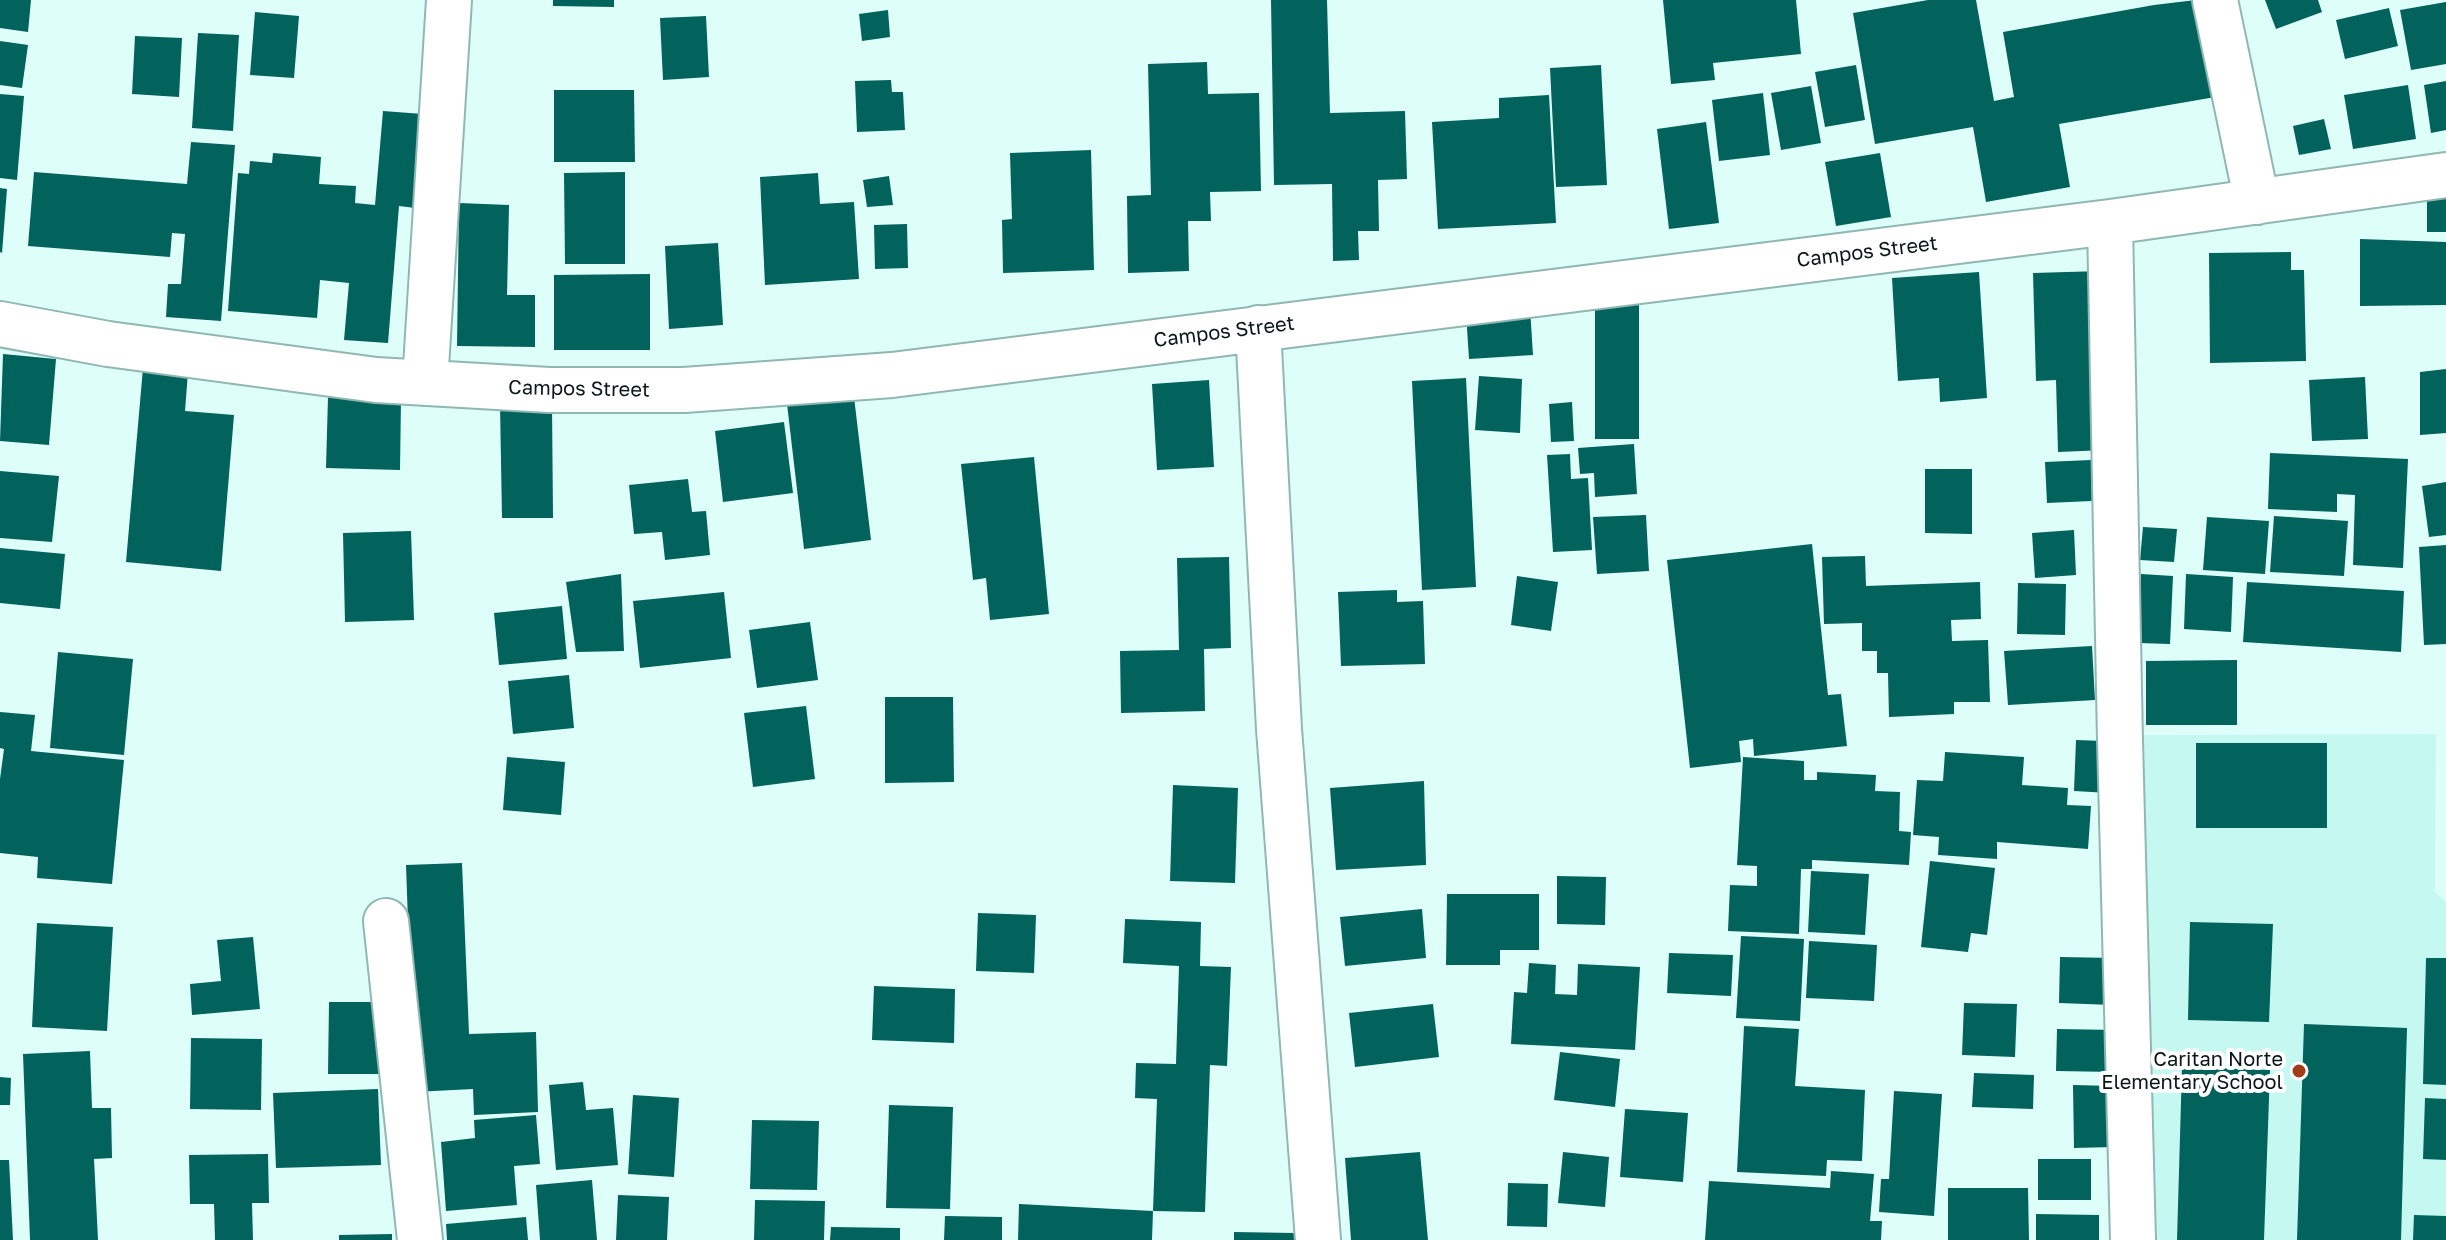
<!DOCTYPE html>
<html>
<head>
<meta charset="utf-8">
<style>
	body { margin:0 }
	canvas { display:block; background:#defefa }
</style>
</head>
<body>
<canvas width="2446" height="1240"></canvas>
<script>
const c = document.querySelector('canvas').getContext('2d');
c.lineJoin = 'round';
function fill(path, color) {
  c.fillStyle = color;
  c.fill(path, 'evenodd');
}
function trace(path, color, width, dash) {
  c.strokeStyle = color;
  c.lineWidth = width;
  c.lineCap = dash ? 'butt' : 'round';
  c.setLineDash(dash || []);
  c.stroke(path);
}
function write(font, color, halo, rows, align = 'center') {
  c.font = font + ' "Golos Text",sans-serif';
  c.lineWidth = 8;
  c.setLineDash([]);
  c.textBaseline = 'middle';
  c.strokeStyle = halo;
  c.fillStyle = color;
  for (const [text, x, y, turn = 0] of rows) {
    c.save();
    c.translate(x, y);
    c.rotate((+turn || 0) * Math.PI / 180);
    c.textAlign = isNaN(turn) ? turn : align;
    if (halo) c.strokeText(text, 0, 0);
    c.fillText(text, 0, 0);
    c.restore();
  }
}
fill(new Path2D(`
	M 2436,734 L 2435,892 L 2446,902 L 2446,1240 L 2157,1240 L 2143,735 Z`), '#c6f8f2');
fill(new Path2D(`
	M 0,0 L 31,0 L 28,32 L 0,28 Z
	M 553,0 L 614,0 L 614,7 L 553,6 Z
	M 1271,0 L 1327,0 L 1330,113 L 1405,111 L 1407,179 L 1378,180 L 1379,231 L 1358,231 L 1359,260 L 1333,261 L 1332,184 L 1274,185 Z
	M 1663,0 L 1796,0 L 1801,54 L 1713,63 L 1715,80 L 1671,84 Z
	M 1928,0 L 1976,0 L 1994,101 L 2014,97 L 2003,32 L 2154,5 L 2196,0 L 2227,95 L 2059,124 L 2070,187 L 1986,202 L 1973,127 L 1875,144 L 1853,13 Z
	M 2265,0 L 2318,0 L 2322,12 L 2276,29 Z
	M 2446,2 L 2446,64 L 2411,70 L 2400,10 Z
	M 2389,8 L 2398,46 L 2345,59 L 2336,20 Z
	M 888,10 L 890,37 L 862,41 L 859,14 Z
	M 255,12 L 299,16 L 294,78 L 250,75 Z
	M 706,16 L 709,77 L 663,80 L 660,18 Z
	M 198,33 L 239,35 L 233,131 L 192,128 Z
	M 135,36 L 182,38 L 179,97 L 132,94 Z
	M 0,41 L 28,45 L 22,88 L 0,85 Z
	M 1207,62 L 1208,94 L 1259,93 L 1261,191 L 1210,192 L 1211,221 L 1188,221 L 1189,271 L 1128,273 L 1127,196 L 1151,195 L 1148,64 Z
	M 1601,65 L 1607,185 L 1556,187 L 1550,68 Z
	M 1856,65 L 1865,120 L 1825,127 L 1815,72 Z
	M 891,80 L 892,92 L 903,92 L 905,130 L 857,132 L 855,81 Z
	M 2446,81 L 2446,130 L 2431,133 L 2424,85 Z
	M 2408,85 L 2416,139 L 2353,149 L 2344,95 Z
	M 1811,86 L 1821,143 L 1781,150 L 1771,93 Z
	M 554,90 L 634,90 L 635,162 L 554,162 Z
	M 1763,93 L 1770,155 L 1719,161 L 1712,100 Z
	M 0,94 L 24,96 L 17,180 L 0,178 Z
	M 1549,95 L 1556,223 L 1438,229 L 1432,122 L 1499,118 L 1499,98 Z
	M 383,111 L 423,114 L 415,208 L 399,206 L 388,343 L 344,340 L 349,283 L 320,280 L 317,318 L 228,311 L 238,173 L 249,174 L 250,161 L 272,163 L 273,153 L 321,157 L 319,184 L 356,186 L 355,203 L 375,205 Z
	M 2324,119 L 2331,149 L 2299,155 L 2293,126 Z
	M 1706,122 L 1719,223 L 1669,229 L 1657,129 Z
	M 191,142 L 235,145 L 221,321 L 166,317 L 168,284 L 181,284 L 185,234 L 172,233 L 170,257 L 28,246 L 34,172 L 187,184 Z
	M 1091,150 L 1094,270 L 1003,273 L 1002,220 L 1012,219 L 1010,153 Z
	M 1880,153 L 1891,217 L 1836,226 L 1825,162 Z
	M 625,172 L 625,264 L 565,264 L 564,173 Z
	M 818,173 L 820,204 L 854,202 L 859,279 L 765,285 L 760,177 Z
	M 889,176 L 893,205 L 867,207 L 863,180 Z
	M 0,188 L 7,189 L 2,253 L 0,252 Z
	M 2427,193 L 2446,193 L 2446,232 L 2427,232 Z
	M 459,203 L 509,205 L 507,295 L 535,295 L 535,347 L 457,346 Z
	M 907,224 L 908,268 L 875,269 L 874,225 Z
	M 2360,239 L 2446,242 L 2446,305 L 2360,306 Z
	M 718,243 L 723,325 L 669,329 L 665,246 Z
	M 2291,252 L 2291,270 L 2304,270 L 2306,361 L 2210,363 L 2209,253 Z
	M 2101,271 L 2106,450 L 2058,452 L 2056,380 L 2036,381 L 2033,273 Z
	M 1979,272 L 1987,398 L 1940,402 L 1939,378 L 1898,381 L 1892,278 Z
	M 650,274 L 650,350 L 554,350 L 554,275 Z
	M 1595,300 L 1639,300 L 1639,439 L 1595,439 Z
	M 1530,308 L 1533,355 L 1469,359 L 1466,313 Z
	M 3,354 L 56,359 L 49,445 L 0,441 Z
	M 143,368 L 188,372 L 185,411 L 234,415 L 221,571 L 126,562 Z
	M 2446,369 L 2446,433 L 2420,435 L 2420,372 Z
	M 1479,376 L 1522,379 L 1520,433 L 1475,430 Z
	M 2365,377 L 2368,439 L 2312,441 L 2309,380 Z
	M 1466,378 L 1476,587 L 1422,590 L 1412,381 Z
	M 1209,380 L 1214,467 L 1157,470 L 1152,384 Z
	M 328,397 L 401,399 L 400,470 L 326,468 Z
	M 854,397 L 871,540 L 804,549 L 787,404 Z
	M 1572,402 L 1574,441 L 1551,442 L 1549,404 Z
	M 552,404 L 553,518 L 502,518 L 500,405 Z
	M 784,422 L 793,493 L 723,502 L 715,431 Z
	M 1634,444 L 1637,494 L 1595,497 L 1594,473 L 1580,474 L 1578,448 Z
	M 2270,453 L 2408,459 L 2403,568 L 2353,565 L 2355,495 L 2337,494 L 2337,512 L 2268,509 Z
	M 1570,454 L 1571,479 L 1588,478 L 1592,550 L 1553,552 L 1547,455 Z
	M 1034,457 L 1049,614 L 990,620 L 986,578 L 973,580 L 961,464 Z
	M 2091,460 L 2092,501 L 2047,503 L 2045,462 Z
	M 1925,469 L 1972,469 L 1972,534 L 1925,533 Z
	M 0,471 L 59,476 L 52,542 L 0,538 Z
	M 688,479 L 692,512 L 706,511 L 710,555 L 665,560 L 662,532 L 634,534 L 629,485 Z
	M 2446,482 L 2446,535 L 2429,537 L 2422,486 Z
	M 1646,515 L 1649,571 L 1597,574 L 1593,517 Z
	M 2274,516 L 2348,521 L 2344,576 L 2270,572 Z
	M 2207,517 L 2269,521 L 2265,574 L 2203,570 Z
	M 2143,527 L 2177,529 L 2174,562 L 2140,560 Z
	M 2074,530 L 2076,575 L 2035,578 L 2032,533 Z
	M 411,531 L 414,620 L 345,622 L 343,533 Z
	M 1812,544 L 1828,695 L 1841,694 L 1847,746 L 1754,756 L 1753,739 L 1739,741 L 1741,762 L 1690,768 L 1667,560 Z
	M 2446,545 L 2446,644 L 2424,645 L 2419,547 Z
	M 0,548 L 65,554 L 60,609 L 0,603 Z
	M 1865,556 L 1866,586 L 1980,582 L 1981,619 L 1951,620 L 1952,641 L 1988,640 L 1990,702 L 1954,702 L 1954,714 L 1889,717 L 1888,673 L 1877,673 L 1877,651 L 1862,651 L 1862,623 L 1824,624 L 1822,557 Z
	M 1229,557 L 1231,648 L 1204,649 L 1205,711 L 1121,713 L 1120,651 L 1179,650 L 1177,558 Z
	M 621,574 L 624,651 L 576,652 L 566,582 Z
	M 2141,574 L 2173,576 L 2170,644 L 2138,643 Z
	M 2186,574 L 2233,577 L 2231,632 L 2184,629 Z
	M 1517,576 L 1558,582 L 1551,631 L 1511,625 Z
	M 2247,582 L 2404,591 L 2401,652 L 2243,642 Z
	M 2018,583 L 2066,584 L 2065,635 L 2017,634 Z
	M 1397,590 L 1397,602 L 1423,601 L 1425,664 L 1341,666 L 1338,592 Z
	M 724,592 L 731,658 L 640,668 L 633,601 Z
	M 562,606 L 567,659 L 499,665 L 494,613 Z
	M 810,622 L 818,680 L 757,688 L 749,630 Z
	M 2092,646 L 2095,700 L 2008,705 L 2004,651 Z
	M 58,652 L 133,659 L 124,755 L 50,748 Z
	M 2237,660 L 2237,725 L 2146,725 L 2146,661 Z
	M 569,675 L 574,728 L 513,734 L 508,681 Z
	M 885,697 L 953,697 L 954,782 L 885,783 Z
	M 806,706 L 815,779 L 753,787 L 744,713 Z
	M 0,712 L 35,715 L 31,751 L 124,760 L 112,884 L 37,878 L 38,857 L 0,853 L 0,779 L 4,749 L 0,748 Z
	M 2076,740 L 2103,741 L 2109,793 L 2074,791 Z
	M 2196,743 L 2327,743 L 2327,828 L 2196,828 Z
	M 1945,752 L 2024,757 L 2022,785 L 2068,788 L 2067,805 L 2091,806 L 2088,849 L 1997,842 L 1997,859 L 1938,855 L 1939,837 L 1913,835 L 1917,780 L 1943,781 Z
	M 507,757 L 565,762 L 561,815 L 503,810 Z
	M 1743,757 L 1804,761 L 1804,780 L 1817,780 L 1817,772 L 1876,775 L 1875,791 L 1900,792 L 1899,831 L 1911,832 L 1909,865 L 1812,860 L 1812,869 L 1801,869 L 1799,934 L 1728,931 L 1730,885 L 1757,886 L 1757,866 L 1737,865 Z
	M 1424,781 L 1426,865 L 1336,870 L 1330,788 Z
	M 1173,785 L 1238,788 L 1235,883 L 1170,881 Z
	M 1930,861 L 1995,868 L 1987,935 L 1971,933 L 1968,952 L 1921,947 Z
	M 462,863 L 469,1034 L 536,1032 L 538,1112 L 474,1115 L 473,1089 L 414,1092 L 406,865 Z
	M 1811,871 L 1869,874 L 1865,935 L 1808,932 Z
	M 1557,876 L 1606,877 L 1605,925 L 1557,924 Z
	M 1447,894 L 1539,894 L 1539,950 L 1500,950 L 1500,965 L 1446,965 Z
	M 1422,909 L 1426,958 L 1345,966 L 1340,917 Z
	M 978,913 L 1036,915 L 1034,973 L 976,971 Z
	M 1125,919 L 1201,922 L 1200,966 L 1231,967 L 1227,1066 L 1210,1065 L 1205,1212 L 1153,1211 L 1157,1099 L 1135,1098 L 1136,1063 L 1176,1064 L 1179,966 L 1123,963 Z
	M 2190,922 L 2273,924 L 2269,1022 L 2188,1020 Z
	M 37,923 L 113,927 L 107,1031 L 32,1027 Z
	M 1741,936 L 1804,939 L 1800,1021 L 1736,1018 Z
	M 253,937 L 260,1009 L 192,1015 L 190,984 L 221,981 L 217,940 Z
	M 1809,941 L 1877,945 L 1874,1001 L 1806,998 Z
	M 1669,953 L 1733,955 L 1731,996 L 1667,993 Z
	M 2060,957 L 2115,958 L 2113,1005 L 2059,1003 Z
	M 2426,958 L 2446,958 L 2446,1085 L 2423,1084 Z
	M 1529,963 L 1556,965 L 1555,994 L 1577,995 L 1578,964 L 1640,967 L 1635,1050 L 1511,1044 L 1514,992 L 1527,993 Z
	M 874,986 L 955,989 L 954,1043 L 872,1040 Z
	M 329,1002 L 382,1002 L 381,1074 L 328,1074 Z
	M 1964,1003 L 2017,1004 L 2015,1057 L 1962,1055 Z
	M 1433,1004 L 1439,1057 L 1355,1067 L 1349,1013 Z
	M 2304,1024 L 2407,1028 L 2401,1240 L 2297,1240 Z
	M 1744,1026 L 1799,1029 L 1795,1086 L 1865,1090 L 1862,1161 L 1827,1160 L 1826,1176 L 1737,1172 Z
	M 2057,1029 L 2117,1030 L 2115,1072 L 2056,1071 Z
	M 191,1038 L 262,1039 L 261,1110 L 190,1109 Z
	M 90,1051 L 92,1108 L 111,1108 L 112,1158 L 94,1159 L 98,1240 L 30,1240 L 23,1054 Z
	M 1560,1052 L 1620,1059 L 1615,1107 L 1554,1100 Z
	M 2182,1067 L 2270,1070 L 2264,1240 L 2177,1240 Z
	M 1974,1073 L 2034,1075 L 2033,1109 L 1972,1107 Z
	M 0,1077 L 11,1078 L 10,1105 L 0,1105 Z
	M 583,1082 L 586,1110 L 613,1108 L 618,1165 L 556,1170 L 549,1085 Z
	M 2073,1085 L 2113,1086 L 2113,1147 L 2074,1148 Z
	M 378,1089 L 381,1165 L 276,1168 L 273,1093 Z
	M 1894,1091 L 1942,1094 L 1934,1216 L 1879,1212 L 1881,1179 L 1889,1179 Z
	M 633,1095 L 679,1098 L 674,1177 L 628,1174 Z
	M 2425,1098 L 2446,1099 L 2446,1160 L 2423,1159 Z
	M 889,1105 L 953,1107 L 950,1209 L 886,1208 Z
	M 1625,1109 L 1688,1113 L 1683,1182 L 1620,1177 Z
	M 536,1115 L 540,1164 L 514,1166 L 517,1205 L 446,1211 L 441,1142 L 475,1138 L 474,1120 Z
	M 752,1120 L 819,1121 L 817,1190 L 750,1189 Z
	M 1420,1152 L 1428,1240 L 1351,1240 L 1345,1158 Z
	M 1563,1152 L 1609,1157 L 1605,1207 L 1558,1203 Z
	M 268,1154 L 269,1203 L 252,1203 L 253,1240 L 215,1240 L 214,1204 L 190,1204 L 189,1155 Z
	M 2038,1159 L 2091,1159 L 2091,1200 L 2038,1200 Z
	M 0,1160 L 9,1160 L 13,1240 L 0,1240 Z
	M 1831,1171 L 1874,1174 L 1870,1221 L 1882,1221 L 1881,1240 L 1705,1240 L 1709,1181 L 1830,1188 Z
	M 592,1180 L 597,1240 L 540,1240 L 536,1185 Z
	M 1508,1183 L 1548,1184 L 1547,1227 L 1507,1226 Z
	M 1948,1188 L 2028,1188 L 2029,1240 L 1948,1240 Z
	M 618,1195 L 669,1197 L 667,1240 L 616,1240 Z
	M 755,1200 L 825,1201 L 824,1240 L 754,1240 Z
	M 1019,1204 L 1153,1211 L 1152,1240 L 1018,1240 Z
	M 2036,1214 L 2099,1215 L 2099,1240 L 2036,1240 Z
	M 2414,1215 L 2446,1216 L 2446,1240 L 2413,1240 Z
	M 945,1216 L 1002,1217 L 1002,1240 L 944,1240 Z
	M 526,1217 L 528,1240 L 447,1240 L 446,1224 Z
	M 831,1227 L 900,1228 L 900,1240 L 830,1240 Z
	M 1234,1232 L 1294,1233 L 1294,1240 L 1234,1240 Z
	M 392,1234 L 392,1240 L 339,1240 L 339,1235 Z`), '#02625c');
const minor = new Path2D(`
	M 2215,0 L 2257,202
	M 2110,222 L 2120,741 L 2133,1240
	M 0,324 L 108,344 L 376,380 L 549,390 L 684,390 L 892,375 L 2110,222 L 2446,175
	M 1258,328 L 1279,729 L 1318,1240
	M 425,383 L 449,0
	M 386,921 L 420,1240`);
trace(minor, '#91b7b3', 48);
trace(minor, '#fff', 44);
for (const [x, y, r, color] of [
	[2299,1071,8,"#a33c1b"]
]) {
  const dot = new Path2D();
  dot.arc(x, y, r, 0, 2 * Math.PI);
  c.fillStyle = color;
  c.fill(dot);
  trace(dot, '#fff', 3);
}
write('20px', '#091716', '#fff', [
	["Campos Street",1867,252,-7],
	["Campos Street",1224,332,-7],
	["Campos Street",579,389,1]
]);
write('20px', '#091716', '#fff', [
	["Caritan Norte",2283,1060],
	["Elementary School",2283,1083]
], 'right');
</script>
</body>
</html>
